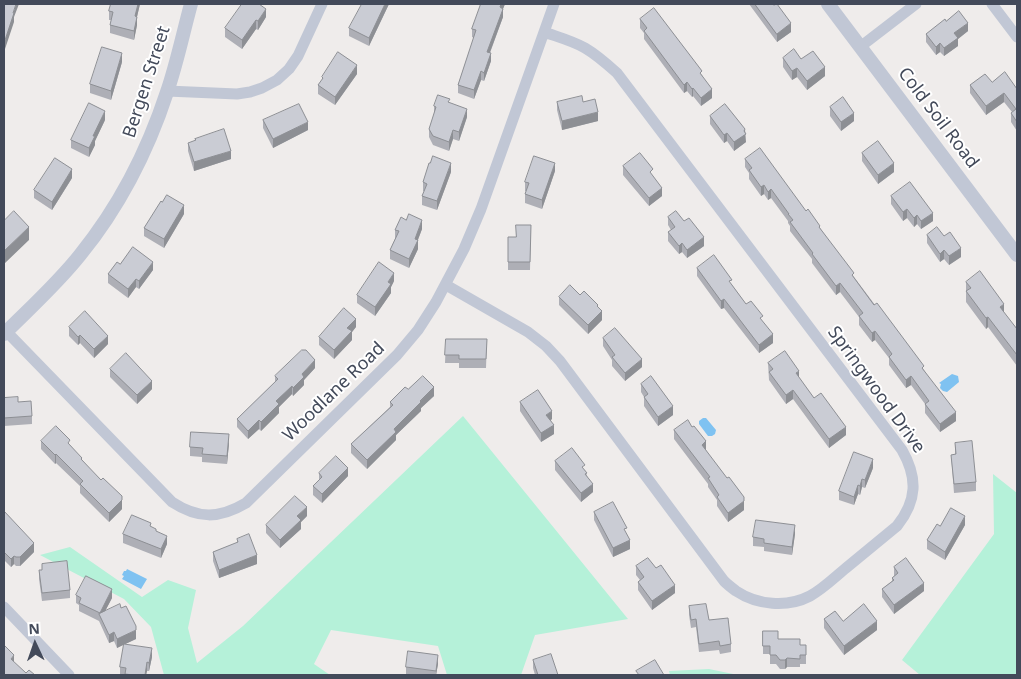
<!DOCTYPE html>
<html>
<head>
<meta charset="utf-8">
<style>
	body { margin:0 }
	#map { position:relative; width:1021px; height:679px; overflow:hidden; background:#efeceb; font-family:"Noto Sans",sans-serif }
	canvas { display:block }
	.frame { position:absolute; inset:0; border:5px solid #434a5a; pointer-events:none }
	.north { position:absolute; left:10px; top:619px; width:50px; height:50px; -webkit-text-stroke:4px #fff; paint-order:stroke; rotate:357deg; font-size:14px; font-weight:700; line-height:20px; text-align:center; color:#434a5a }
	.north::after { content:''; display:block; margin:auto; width:18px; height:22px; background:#434a5a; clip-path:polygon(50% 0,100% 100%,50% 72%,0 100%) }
</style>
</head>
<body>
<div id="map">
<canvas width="1021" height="679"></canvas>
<div class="frame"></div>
<div class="north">N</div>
</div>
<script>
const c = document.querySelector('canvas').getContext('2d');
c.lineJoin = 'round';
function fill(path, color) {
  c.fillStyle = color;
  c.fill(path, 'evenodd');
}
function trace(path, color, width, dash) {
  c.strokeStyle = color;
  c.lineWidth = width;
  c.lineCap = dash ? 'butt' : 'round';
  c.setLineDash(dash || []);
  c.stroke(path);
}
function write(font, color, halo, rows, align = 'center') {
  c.font = font + ' "Noto Sans",sans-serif';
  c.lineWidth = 4;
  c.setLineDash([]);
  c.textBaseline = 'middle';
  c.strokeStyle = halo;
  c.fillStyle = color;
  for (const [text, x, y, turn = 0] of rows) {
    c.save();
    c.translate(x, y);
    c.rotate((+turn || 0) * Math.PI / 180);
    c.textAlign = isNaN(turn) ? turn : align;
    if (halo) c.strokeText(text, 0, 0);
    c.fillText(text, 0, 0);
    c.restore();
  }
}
fill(new Path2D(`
	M 463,416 L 628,619 L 535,635 L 521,675 L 447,675 L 438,646 L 331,630 L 314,664 L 330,675 L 164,675 L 151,627 L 124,599 L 40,555 L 70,547 L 142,597 L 168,580 L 196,590 L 188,628 L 197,663 L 243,626 Z
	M 993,474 L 1017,493 L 1017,675 L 920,675 L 902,660 L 994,534 Z
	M 709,669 L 738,675 L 670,675 L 669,671 Z`), '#b5f1d9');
fill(new Path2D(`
	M 952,374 L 958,376 L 959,382 L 947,392 L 943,391 L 940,388 L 941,384 L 939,383 Z
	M 703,418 L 706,418 L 716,430 L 715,434 L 712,436 L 708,436 L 699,424 L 699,421 Z
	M 127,569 L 147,579 L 141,589 L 122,579 L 124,576 L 122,575 L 124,571 L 126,571 Z`), '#7fc2f1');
trace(new Path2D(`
	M 992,4 L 1017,37
	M 860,47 L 916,4
	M 167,91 L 237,94 L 250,92 L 262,88 L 277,80 L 289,69 L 298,56 L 322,4
	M 446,285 L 528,332 L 546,346 L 560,361 L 724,581 C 728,585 732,588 736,591 C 757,605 787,608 810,596 C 823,589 835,577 846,568 C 863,554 880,540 897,526 C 917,501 918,478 902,450 L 617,73 C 607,64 597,55 585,48 C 573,41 558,37 544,32
	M 4,329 L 172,502 C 198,519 219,519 246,503 L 397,355 L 418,330 L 436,302 L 464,249 L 481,209 L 554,4
	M 4,607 L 69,675`), '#c1c7d5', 11);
trace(new Path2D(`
	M 828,4 L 1017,255
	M 4,334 C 30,308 57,284 80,255 C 119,207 148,150 167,92 C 177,63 183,33 191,4`), '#c1c7d5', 14);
fill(new Path2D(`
	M 111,4 L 140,4 L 137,17 L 137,25 L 134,40 L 110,33 L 110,25 L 111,20 L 109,20 L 109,11 Z
	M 389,4 L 369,46 L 349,36 L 349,28 Z
	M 481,4 L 505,4 L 503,9 L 503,17 L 490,53 L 491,61 L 484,81 L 481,80 L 474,99 L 458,93 L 458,85 L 474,38 L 472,37 L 472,29 Z
	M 749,4 L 772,4 L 791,32 L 777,42 Z
	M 266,17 L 258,30 L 256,29 L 242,49 L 225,37 L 225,28 Z
	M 640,19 L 702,75 L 712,98 L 701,106 L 693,96 L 692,97 L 687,91 L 684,93 L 644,39 L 644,33 L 640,28 Z
	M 946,21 L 968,31 L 958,39 L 958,46 L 944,56 L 940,52 L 936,55 L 926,42 L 926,34 Z
	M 783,58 L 801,59 L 825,76 L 807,90 L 797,77 L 792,80 L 783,67 Z
	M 122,62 L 111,100 L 90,93 L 90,84 Z
	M 357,74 L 335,105 L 318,94 L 318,85 L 322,80 L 322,77 Z
	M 992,82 L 1017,89 L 1017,131 L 1011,122 L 1011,113 L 1012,112 L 1004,102 L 986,115 L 970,93 L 970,85 Z
	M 557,102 L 598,121 L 562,130 L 557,110 Z
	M 450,103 L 467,117 L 459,141 L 453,139 L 449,151 L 433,145 L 429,137 L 429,129 L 434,115 L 434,106 Z
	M 830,107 L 854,121 L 841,131 L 830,116 Z
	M 710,116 L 746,142 L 734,151 L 727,141 L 724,143 L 710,124 Z
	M 105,120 L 95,141 L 95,145 L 89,157 L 71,148 L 71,140 Z
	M 263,120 L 308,130 L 273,148 L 263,128 Z
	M 188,143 L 231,159 L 194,171 L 188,151 Z
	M 862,153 L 894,172 L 878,184 L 862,161 Z
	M 745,159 L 806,211 L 820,228 L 854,277 L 924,370 L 956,421 L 940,432 L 925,413 L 925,404 L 911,385 L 906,388 L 889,365 L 889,358 L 875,340 L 872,342 L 859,325 L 859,317 L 840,292 L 836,295 L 812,263 L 812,259 L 790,231 L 790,226 L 788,223 L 788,221 L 771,198 L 768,200 L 764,194 L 761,196 L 749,179 L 749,173 L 745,167 Z
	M 623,166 L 653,176 L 662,196 L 649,206 L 623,175 Z
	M 555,171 L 542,209 L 525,203 L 525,194 L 526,191 L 525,191 L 525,182 Z
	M 451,172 L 437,210 L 422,205 L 422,196 L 424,191 L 423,191 L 423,182 Z
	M 72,178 L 52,210 L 34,198 L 34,190 Z
	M 891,196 L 933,221 L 921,229 L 917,224 L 914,227 L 907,218 L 903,221 L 891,204 Z
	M 184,214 L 164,248 L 144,236 L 144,228 Z
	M 668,217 L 704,246 L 687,258 L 682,252 L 679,254 L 668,241 L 668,232 L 671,230 L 668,225 Z
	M 531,225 L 530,270 L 508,270 L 508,237 L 516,237 Z
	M 422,229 L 418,240 L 418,249 L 409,268 L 390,259 L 390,250 L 395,239 L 395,230 Z
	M 927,235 L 944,236 L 961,257 L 949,265 L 944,259 L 940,262 L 927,243 Z
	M 120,264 L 153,270 L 139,289 L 136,287 L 128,298 L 108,283 L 108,274 Z
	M 697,268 L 732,285 L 746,304 L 763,322 L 773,343 L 759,353 L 724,308 L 721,309 L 697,276 Z
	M 394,281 L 391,287 L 391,293 L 375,316 L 357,303 L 357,295 Z
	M 966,282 L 1004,313 L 1017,329 L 1017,366 L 988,327 L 986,329 L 966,302 Z
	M 580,295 L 598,307 L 602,320 L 588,334 L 559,305 L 559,297 Z
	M 69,327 L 108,344 L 94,358 L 80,343 L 78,345 L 69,336 Z
	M 356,327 L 352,332 L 352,340 L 334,359 L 319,345 L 319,337 Z
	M 603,338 L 642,367 L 625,381 L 612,366 L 612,360 L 603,346 Z
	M 446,339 L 487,339 L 486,368 L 459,368 L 459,363 L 445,363 Z
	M 768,363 L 799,378 L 814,398 L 846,435 L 829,448 L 793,399 L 786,404 L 769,380 Z
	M 315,368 L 304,380 L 304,385 L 293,396 L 292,394 L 279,407 L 279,413 L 261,431 L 259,429 L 248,439 L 237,427 L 237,419 L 275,382 L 275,376 Z
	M 110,369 L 152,389 L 137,404 L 110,377 Z
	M 641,384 L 673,415 L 658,426 L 644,406 L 644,397 L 641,392 Z
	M 408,389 L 434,396 L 421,408 L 421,411 L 396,435 L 396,440 L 367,469 L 351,453 L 351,444 L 390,407 L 390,402 Z
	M 4,398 L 18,402 L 32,416 L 32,424 L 4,426 Z
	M 520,402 L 552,419 L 551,420 L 554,434 L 541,442 L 520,411 Z
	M 674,430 L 706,450 L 744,510 L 728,522 L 717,506 L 717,500 L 708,487 L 708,484 L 674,439 Z
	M 41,441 L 70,445 L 122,509 L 109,522 L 80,493 L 80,486 L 56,463 L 55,464 L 41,449 Z
	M 229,443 L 227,464 L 202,462 L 202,457 L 190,456 L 190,447 Z
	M 955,443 L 976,482 L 976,491 L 954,493 L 951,455 L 955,454 Z
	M 555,461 L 585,470 L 593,492 L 581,502 L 555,470 Z
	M 873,468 L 865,488 L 862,487 L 860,495 L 858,494 L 854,505 L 839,500 L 839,491 Z
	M 319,473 L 348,476 L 322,503 L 313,495 L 313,486 L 319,480 Z
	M 4,511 L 34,552 L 20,566 L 16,566 L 14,564 L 11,567 L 4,560 Z
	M 594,512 L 627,535 L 630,549 L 613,557 L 594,520 Z
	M 307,516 L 301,522 L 301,529 L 280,548 L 266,533 L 266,525 Z
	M 965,525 L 945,560 L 927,549 L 927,540 L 940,526 Z
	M 151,527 L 156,531 L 167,544 L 161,558 L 123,543 L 123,534 Z
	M 795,534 L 792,555 L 764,551 L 764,547 L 753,546 L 753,537 Z
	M 237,539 L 257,564 L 219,578 L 213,561 L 213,552 L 237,543 Z
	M 42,564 L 70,590 L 70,598 L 42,601 L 39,579 L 39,570 L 42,570 Z
	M 636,566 L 675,593 L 652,610 L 638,590 L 638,582 L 640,580 L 636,575 Z
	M 894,567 L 924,591 L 894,614 L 882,597 L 882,589 L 892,581 L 892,578 L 894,576 Z
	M 76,595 L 112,598 L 105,611 L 136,639 L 125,644 L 152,657 L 149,671 L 147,671 L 146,675 L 120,675 L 120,667 L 124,644 L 117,648 L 114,641 L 109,643 L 99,621 L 79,611 L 79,605 L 76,603 Z
	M 689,606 L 709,620 L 731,644 L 731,652 L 720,654 L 719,650 L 699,652 L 696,627 L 691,628 L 689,615 Z
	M 824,619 L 843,621 L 877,630 L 844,655 L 824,628 Z
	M 763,631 L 778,639 L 800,645 L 806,645 L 806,664 L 800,664 L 800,667 L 787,667 L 785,669 L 780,669 L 776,664 L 770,664 L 770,654 L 763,654 Z
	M 533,660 L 558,675 L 535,675 L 533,668 Z
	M 438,664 L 436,675 L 406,675 L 406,667 Z`), '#aeafb6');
fill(new Path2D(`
	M 16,4 L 19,4 L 14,17 L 14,22 L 4,52 L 4,43 Z
	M 138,4 L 140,4 L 135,25 L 135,16 Z
	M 385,4 L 389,4 L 369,46 L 369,38 Z
	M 501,4 L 505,4 L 500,16 L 500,7 Z
	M 266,9 L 266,17 L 258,30 L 258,21 Z
	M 503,9 L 503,17 L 487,60 L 487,52 Z
	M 137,17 L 137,25 L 134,40 L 134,31 Z
	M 256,20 L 256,29 L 242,49 L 242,40 Z
	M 791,23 L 791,32 L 777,42 L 777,34 Z
	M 968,23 L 968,31 L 958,39 L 958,46 L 944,56 L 944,48 L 954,33 Z
	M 940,43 L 940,52 L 936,55 L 936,47 Z
	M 122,53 L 122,62 L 111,100 L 111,91 Z
	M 491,53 L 491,61 L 484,81 L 484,73 Z
	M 357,65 L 357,74 L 335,105 L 335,97 Z
	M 825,67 L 825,76 L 807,90 L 807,81 Z
	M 797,68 L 797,77 L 792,80 L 792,71 Z
	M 481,71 L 481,80 L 474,99 L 474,90 Z
	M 687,82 L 687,91 L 684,93 L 684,85 Z
	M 693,88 L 693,96 L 692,97 L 692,89 Z
	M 712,89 L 712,98 L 701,106 L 701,98 Z
	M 1004,93 L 1004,102 L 986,115 L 986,106 Z
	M 467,109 L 467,117 L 459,141 L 459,132 Z
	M 105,111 L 105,120 L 95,141 L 95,145 L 89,157 L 89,148 L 93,136 Z
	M 598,112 L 598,121 L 562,130 L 562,121 Z
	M 854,113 L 854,121 L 841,131 L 841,122 Z
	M 308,122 L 308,130 L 273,148 L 273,139 Z
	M 745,129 L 746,142 L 734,151 L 734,142 Z
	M 453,130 L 453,139 L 449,151 L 449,142 Z
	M 727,133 L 727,141 L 724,143 L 724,135 Z
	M 231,151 L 231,159 L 194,171 L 194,162 Z
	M 451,163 L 451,172 L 437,210 L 437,201 Z
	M 555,163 L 555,171 L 542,209 L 542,200 Z
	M 894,163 L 894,172 L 878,184 L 878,175 Z
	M 72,169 L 72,178 L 52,210 L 52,202 Z
	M 764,185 L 764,194 L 761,196 L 761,187 Z
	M 662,188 L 662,196 L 649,206 L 649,198 Z
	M 771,189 L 771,198 L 768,200 L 768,192 Z
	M 184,205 L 184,214 L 164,248 L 164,239 Z
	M 907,209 L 907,218 L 903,221 L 903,212 Z
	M 933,213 L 933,221 L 921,229 L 921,221 Z
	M 917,215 L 917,224 L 914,227 L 914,218 Z
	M 422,220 L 422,229 L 415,247 L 418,240 L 418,249 L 409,268 L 409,259 L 415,239 Z
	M 29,227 L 29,240 L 4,264 L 4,251 Z
	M 704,237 L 704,246 L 687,258 L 687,250 Z
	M 682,243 L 682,252 L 679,254 L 679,246 Z
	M 961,248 L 961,257 L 949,265 L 949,256 Z
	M 944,250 L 944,259 L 940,262 L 940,254 Z
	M 153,262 L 153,270 L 139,289 L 139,281 Z
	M 394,273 L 394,281 L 391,287 L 391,293 L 375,316 L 375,307 L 388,282 Z
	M 136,279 L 136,287 L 128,298 L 128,289 Z
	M 840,283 L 840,292 L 836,295 L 836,286 Z
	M 724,299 L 724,308 L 721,309 L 721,301 Z
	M 1004,304 L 1004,315 L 1000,307 Z
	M 602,311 L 602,320 L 588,334 L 588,325 Z
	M 988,317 L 988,327 L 986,329 L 986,318 Z
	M 356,319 L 356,327 L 352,332 L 352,340 L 334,359 L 334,350 L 347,328 Z
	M 875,331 L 875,340 L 872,342 L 872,333 Z
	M 773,334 L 773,343 L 759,353 L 759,345 Z
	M 80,335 L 80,343 L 78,345 L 78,337 Z
	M 108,336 L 108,344 L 94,358 L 94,349 Z
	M 642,359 L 642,367 L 625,381 L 625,373 Z
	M 315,360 L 315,368 L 304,380 L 304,385 L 293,396 L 293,388 L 302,374 Z
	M 799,371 L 799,379 L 796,373 Z
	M 911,376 L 911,385 L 906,388 L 906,380 Z
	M 152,381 L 152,389 L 137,404 L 137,395 Z
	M 292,386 L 292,394 L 279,407 L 279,413 L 261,431 L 261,422 L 276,401 Z
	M 434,387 L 434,396 L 421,408 L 421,411 L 396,435 L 396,440 L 367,469 L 367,460 L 394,429 Z
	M 793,390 L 793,399 L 786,404 L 786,395 Z
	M 673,406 L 673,415 L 658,426 L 658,417 Z
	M 552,411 L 552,419 L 546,423 L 546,415 Z
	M 956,412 L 956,421 L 940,432 L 940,424 Z
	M 259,420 L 259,429 L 248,439 L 248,431 Z
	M 554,425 L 554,434 L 541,442 L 541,433 Z
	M 846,427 L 846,435 L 829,448 L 829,439 Z
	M 229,434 L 229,443 L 227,464 L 227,456 Z
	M 706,441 L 706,450 L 702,453 L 702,445 Z
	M 56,454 L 56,463 L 55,464 L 55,455 Z
	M 873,459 L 873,468 L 865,488 L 865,480 Z
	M 348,468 L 348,476 L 322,503 L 322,494 Z
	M 862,479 L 862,487 L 860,495 L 860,486 Z
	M 593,484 L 593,492 L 581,502 L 581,493 Z
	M 858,485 L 858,494 L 854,505 L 854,497 Z
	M 122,500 L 122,509 L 109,522 L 109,513 Z
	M 744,501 L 744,510 L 728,522 L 728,513 Z
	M 307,507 L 307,516 L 301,522 L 301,529 L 280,548 L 280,540 L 297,516 Z
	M 965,516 L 965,525 L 945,560 L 945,552 Z
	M 795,525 L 795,534 L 792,555 L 792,547 Z
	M 167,536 L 167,544 L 161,558 L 161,549 Z
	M 630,540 L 630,549 L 613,557 L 613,548 Z
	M 34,543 L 34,552 L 20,566 L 20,557 Z
	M 257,555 L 257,564 L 219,578 L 219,570 Z
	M 14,556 L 14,564 L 11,567 L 11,559 Z
	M 924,583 L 924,591 L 894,614 L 894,605 Z
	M 675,585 L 675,593 L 652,610 L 652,601 Z
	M 112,589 L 112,598 L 101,619 L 100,613 Z
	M 877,621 L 877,630 L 844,655 L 844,646 Z
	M 136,630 L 136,639 L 117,648 L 117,639 Z
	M 114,632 L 114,641 L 109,643 L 109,635 Z
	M 152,648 L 152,657 L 149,671 L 149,663 Z
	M 14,655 L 14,664 L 11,659 Z
	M 438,655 L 438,664 L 436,675 L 436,671 Z
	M 787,658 L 787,667 L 785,669 L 785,660 Z
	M 147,662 L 147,671 L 146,675 L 145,675 Z`), '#8d8f94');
const building = new Path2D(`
	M 4,4 L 16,4 L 13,13 L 14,13 L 4,43 Z
	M 111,4 L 138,4 L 135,16 L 137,17 L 134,31 L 110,25 L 113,12 L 109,11 Z
	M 242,4 L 259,4 L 266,9 L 258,21 L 256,20 L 242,40 L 225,28 Z
	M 362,4 L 385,4 L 369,38 L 349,28 Z
	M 481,4 L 501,4 L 500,7 L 503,9 L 487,52 L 491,53 L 484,73 L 481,71 L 474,90 L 458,85 L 476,30 L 472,29 Z
	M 755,4 L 772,4 L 774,5 L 777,4 L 791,23 L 777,34 Z
	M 654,8 L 702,71 L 700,73 L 712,89 L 701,98 L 693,88 L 692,89 L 687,82 L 684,85 L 644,31 L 647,28 L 640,19 Z
	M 959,11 L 968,23 L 954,33 L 958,38 L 944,48 L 940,43 L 936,47 L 926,34 L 945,19 L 946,21 Z
	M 102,47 L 122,53 L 111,91 L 90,84 Z
	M 794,49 L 801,59 L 813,51 L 825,67 L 807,81 L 797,68 L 792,71 L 783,58 Z
	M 338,52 L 357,65 L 335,97 L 318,85 L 323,78 L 322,77 Z
	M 1005,72 L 1017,89 L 1017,122 L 1011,113 L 1016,109 L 1004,93 L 986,106 L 970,85 L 985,74 L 992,82 Z
	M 438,95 L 450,99 L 448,102 L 467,109 L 459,132 L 453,130 L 449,142 L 433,136 L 429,129 L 436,107 L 434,106 Z
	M 582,96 L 583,102 L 595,99 L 598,112 L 562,121 L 557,102 Z
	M 843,97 L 854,113 L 841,122 L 830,107 Z
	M 89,103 L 105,111 L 93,136 L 95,136 L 89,148 L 71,140 Z
	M 299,104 L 308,122 L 273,139 L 263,120 Z
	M 725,104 L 745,129 L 744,131 L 746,134 L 734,142 L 727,133 L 724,135 L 710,116 Z
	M 224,129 L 231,151 L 194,162 L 188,143 L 196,140 L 195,139 Z
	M 878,141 L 894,163 L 878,175 L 862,153 Z
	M 760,148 L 806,211 L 808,209 L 820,226 L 819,227 L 854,273 L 852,275 L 874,305 L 877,303 L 924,366 L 922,368 L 956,412 L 940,424 L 925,404 L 929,401 L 911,376 L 906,380 L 889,357 L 892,354 L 875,331 L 872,333 L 859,316 L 863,313 L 840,283 L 836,286 L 812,254 L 813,253 L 790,222 L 793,220 L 788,214 L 789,214 L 771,189 L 768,192 L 764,185 L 761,187 L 749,170 L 752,168 L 745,159 Z
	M 640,153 L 653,169 L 650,172 L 662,188 L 649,198 L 623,166 Z
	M 433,156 L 451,163 L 437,201 L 422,196 L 427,184 L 423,182 L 429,163 L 430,163 Z
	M 534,156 L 555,163 L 542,200 L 525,194 L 529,183 L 525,182 Z
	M 55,158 L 72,169 L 52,202 L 34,190 Z
	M 910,182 L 933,213 L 921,221 L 917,215 L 914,218 L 907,209 L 903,212 L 891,196 Z
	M 167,195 L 184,205 L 164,239 L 144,228 L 161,201 L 162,202 Z
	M 14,211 L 29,227 L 4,251 L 4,221 Z
	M 676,211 L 684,221 L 689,218 L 704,237 L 687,250 L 682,243 L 679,246 L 668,232 L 675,227 L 668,217 Z
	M 409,214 L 422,220 L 415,239 L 418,240 L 409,259 L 390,250 L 399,231 L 395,230 L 401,217 L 406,220 Z
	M 516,225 L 531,225 L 530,262 L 508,262 L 508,237 L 516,237 Z
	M 937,227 L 944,236 L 950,232 L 961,248 L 949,256 L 944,250 L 940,254 L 927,235 Z
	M 133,247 L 153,262 L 139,281 L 136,279 L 128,289 L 108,274 L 117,262 L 120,264 Z
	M 714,255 L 732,280 L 729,281 L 746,304 L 751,301 L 763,316 L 760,318 L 773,334 L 759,345 L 724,299 L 721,301 L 697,268 Z
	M 379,262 L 394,273 L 388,282 L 391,284 L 375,307 L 357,295 Z
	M 980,271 L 1004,304 L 1000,307 L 1017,329 L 1017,355 L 988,317 L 986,318 L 966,291 L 971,288 L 966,282 Z
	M 570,285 L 580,295 L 584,291 L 598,305 L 597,306 L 602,311 L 588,325 L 559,297 Z
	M 344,308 L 356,319 L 347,328 L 352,331 L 334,350 L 319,337 Z
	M 85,311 L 108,336 L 94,349 L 80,335 L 78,337 L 69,327 Z
	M 615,328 L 642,359 L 625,373 L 612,357 L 615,355 L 603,338 Z
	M 446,339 L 487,339 L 486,359 L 459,359 L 459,355 L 445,355 Z
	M 302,350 L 306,350 L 315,360 L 302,374 L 304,377 L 293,388 L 292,386 L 276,401 L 279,404 L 261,422 L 259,420 L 248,431 L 237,419 L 278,379 L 275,376 Z
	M 785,351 L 799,371 L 796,373 L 814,398 L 821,393 L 846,427 L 829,439 L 793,390 L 786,395 L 769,372 L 773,369 L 768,363 Z
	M 126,353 L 152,381 L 137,395 L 110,369 Z
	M 423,376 L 434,387 L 420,401 L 421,402 L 394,429 L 396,432 L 367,460 L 351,444 L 393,405 L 390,402 L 405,387 L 408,389 Z
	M 651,376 L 673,406 L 658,417 L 644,397 L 648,394 L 641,384 Z
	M 538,390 L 552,411 L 546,415 L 554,425 L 541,433 L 520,402 Z
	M 18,397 L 18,402 L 31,401 L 32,416 L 4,418 L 4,398 Z
	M 688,420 L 692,427 L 694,426 L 706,441 L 702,445 L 727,478 L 729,477 L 744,497 L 744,501 L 728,513 L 717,497 L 719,495 L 708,478 L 710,477 L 674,430 Z
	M 56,426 L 70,440 L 68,443 L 82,458 L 81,459 L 101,480 L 103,478 L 122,496 L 122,500 L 109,513 L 80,484 L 83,481 L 56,454 L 55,455 L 41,441 Z
	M 191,432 L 229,434 L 227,456 L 202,454 L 203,448 L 190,447 Z
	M 972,441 L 976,482 L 954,484 L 951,455 L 956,454 L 955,443 Z
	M 572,448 L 585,465 L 582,467 L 587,473 L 585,474 L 593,484 L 581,493 L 555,461 Z
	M 854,452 L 873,459 L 865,480 L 862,479 L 860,486 L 858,485 L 854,497 L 839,491 Z
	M 336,456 L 348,468 L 322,494 L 313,486 L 322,477 L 319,473 Z
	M 295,496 L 307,507 L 297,516 L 301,520 L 280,540 L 266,525 Z
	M 613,502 L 627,528 L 624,529 L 630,540 L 613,548 L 594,512 Z
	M 951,508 L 965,516 L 945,552 L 927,540 L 937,524 L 940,526 Z
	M 4,511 L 34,543 L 20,557 L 16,557 L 14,556 L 11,559 L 4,552 Z
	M 132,515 L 151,523 L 150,526 L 156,529 L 156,531 L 167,536 L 161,549 L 123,534 Z
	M 756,520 L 795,525 L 792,547 L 764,543 L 764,539 L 753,537 Z
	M 249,534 L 257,555 L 219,570 L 213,552 L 238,542 L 237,539 Z
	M 648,558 L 656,568 L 661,565 L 675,585 L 652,601 L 638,582 L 644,577 L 636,566 Z
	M 906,558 L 924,583 L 894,605 L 882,589 L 894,580 L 892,578 L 898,573 L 894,567 Z
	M 67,561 L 70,590 L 42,593 L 39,570 L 42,570 L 42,564 Z
	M 86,576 L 112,589 L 100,613 L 79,603 L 81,598 L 76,595 Z
	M 120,604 L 121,608 L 126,606 L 136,626 L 136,630 L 117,639 L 114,632 L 109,635 L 99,614 Z
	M 706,604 L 709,620 L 728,618 L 731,644 L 720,646 L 719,641 L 699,644 L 696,619 L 691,620 L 689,606 Z
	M 864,604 L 877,621 L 844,646 L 824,619 L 835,611 L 843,621 Z
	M 763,631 L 778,631 L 778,639 L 800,639 L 800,645 L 806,645 L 806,655 L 800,655 L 800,659 L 787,658 L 785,660 L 780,660 L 776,655 L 770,655 L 770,646 L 763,646 Z
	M 124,644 L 152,648 L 149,663 L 147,662 L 145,675 L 133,675 L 125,674 L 126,668 L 120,667 Z
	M 4,645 L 14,655 L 11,659 L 26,673 L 29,670 L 35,675 L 4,675 Z
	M 408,651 L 438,655 L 436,671 L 406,667 Z
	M 551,654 L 558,675 L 538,675 L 533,660 Z
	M 655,660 L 664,675 L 639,675 L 636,671 Z`);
fill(building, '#caccd4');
trace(building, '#8d8f94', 1);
write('18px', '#434a5a', '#fff', [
	["Bergen Street",147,82,-72],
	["Cold Soil Road",938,118,53],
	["Springwood Drive",876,390,54],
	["Woodlane Road",334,392,-44]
]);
</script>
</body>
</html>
